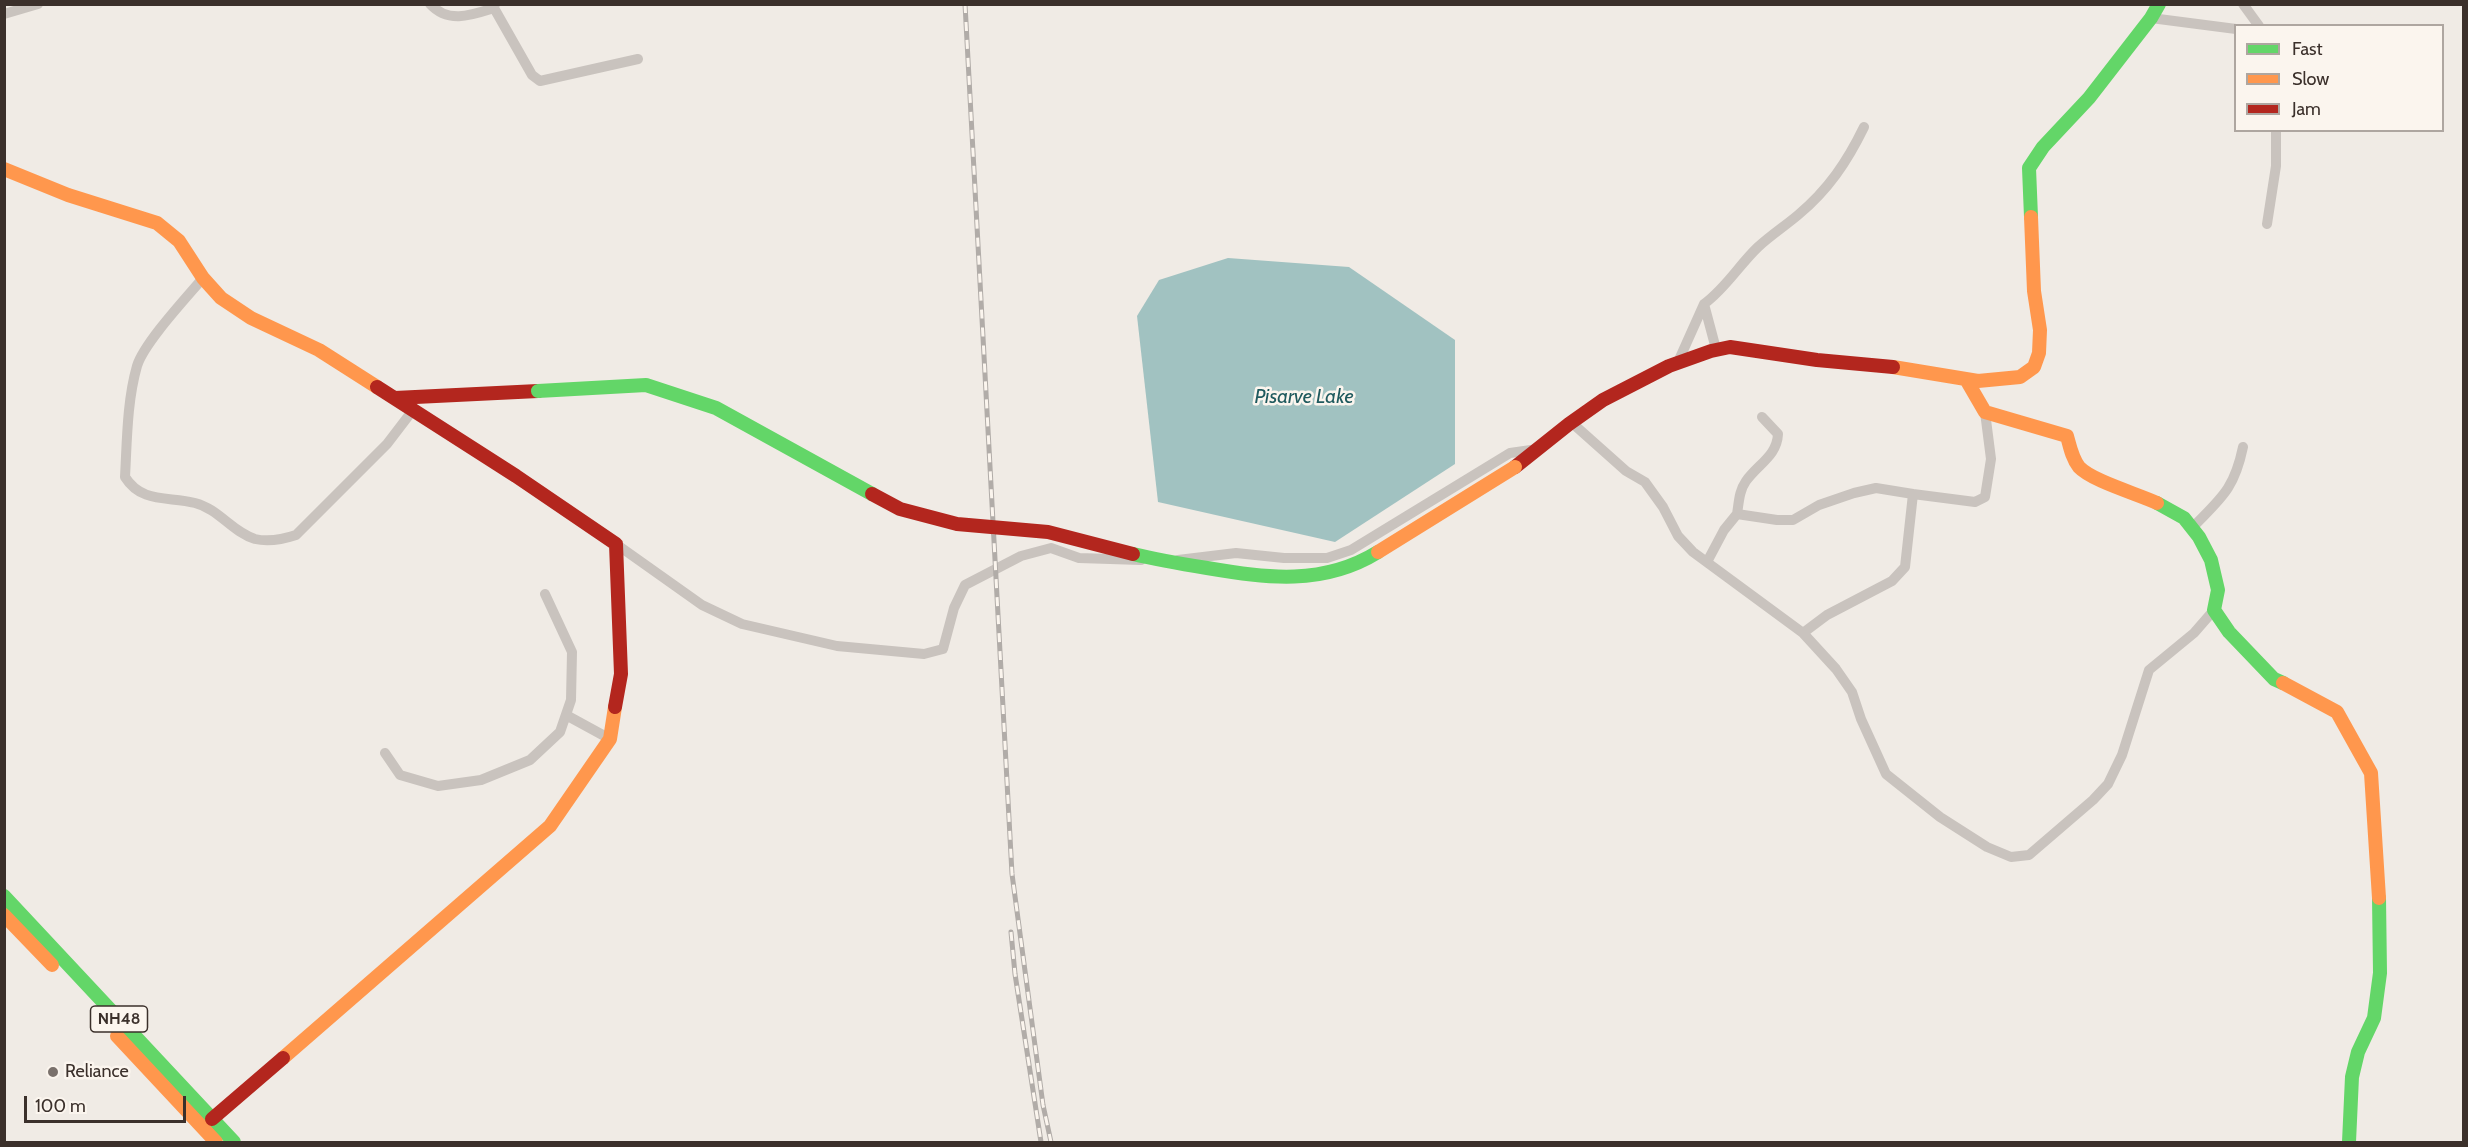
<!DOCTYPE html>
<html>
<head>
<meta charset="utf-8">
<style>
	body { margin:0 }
	#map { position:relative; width:2468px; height:1147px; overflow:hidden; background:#f0ebe5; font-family:Cabin,sans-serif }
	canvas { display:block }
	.frame { position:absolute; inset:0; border:6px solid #3b302b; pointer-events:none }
	.legend { position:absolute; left:2234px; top:24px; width:210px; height:108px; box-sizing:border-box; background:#fbf5ee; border:2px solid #aea6a0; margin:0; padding:8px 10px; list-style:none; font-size:18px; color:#3b302b }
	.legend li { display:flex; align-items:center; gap:12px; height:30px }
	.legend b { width:30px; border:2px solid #aea6a0 }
	.scale { position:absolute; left:24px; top:1096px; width:162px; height:27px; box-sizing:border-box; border:3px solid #3b302b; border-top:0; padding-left:8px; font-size:18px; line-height:21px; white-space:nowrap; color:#3b302b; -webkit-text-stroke:4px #fbf5ee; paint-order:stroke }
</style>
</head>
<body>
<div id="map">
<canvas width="2468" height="1147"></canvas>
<div class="frame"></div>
<ul class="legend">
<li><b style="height:8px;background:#63d668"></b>Fast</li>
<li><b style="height:8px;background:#ff974d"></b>Slow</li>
<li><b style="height:8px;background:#b3261e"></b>Jam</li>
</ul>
<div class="scale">100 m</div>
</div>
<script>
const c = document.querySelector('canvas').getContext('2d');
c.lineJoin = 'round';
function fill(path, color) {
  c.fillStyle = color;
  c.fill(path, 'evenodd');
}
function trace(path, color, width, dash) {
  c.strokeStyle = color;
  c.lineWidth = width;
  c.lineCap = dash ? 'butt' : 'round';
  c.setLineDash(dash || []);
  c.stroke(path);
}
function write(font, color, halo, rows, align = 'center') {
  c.font = font + ' Cabin,sans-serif';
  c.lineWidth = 5;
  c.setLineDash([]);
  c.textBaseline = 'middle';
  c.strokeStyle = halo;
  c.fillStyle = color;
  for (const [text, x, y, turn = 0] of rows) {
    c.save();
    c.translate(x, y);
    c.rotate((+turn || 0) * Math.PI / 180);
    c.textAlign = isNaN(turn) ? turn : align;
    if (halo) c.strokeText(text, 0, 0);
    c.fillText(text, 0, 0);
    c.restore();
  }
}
fill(new Path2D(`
	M 1228,258 L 1349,267 L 1455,340 L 1455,464 L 1335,542 L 1158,502 L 1137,316 L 1159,280 Z`), '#a1c2c1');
trace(new Path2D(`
	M 430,4 C 448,24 472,15 494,8 L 495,4
	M 2243,4 L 2259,26
	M 494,8 L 532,75 L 540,81 L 638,59
	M 4,14 L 38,4
	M 2151,18 L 2236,29
	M 2267,224 L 2276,166 L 2276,130
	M 203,278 C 186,298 144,343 137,366 C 127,401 127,441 125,477 C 142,504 169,496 195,503 C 219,509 232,532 255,539 C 268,542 284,539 296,535 L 387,444 L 413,410
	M 1716,349 L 1704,304 C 1726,288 1739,265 1758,247 C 1771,235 1785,226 1798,215 C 1828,190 1847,162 1864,127
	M 1678,362 L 1704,304
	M 1571,422 L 1626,471 L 1645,482 L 1663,507 L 1678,536 L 1693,552 L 1803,633 L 1836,669 L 1852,692 L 1861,719 L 1886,774 L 1940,817 L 1987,847 L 2011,857 L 2029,855 L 2093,800 L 2108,784 L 2122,755 L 2149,670 L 2194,633 L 2214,610
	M 1913,494 L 1975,502 L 1985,497 L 1991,459 L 1985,412
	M 1737,514 C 1739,502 1739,491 1746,481 C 1758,464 1777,456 1778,434 L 1762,417
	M 2192,528 C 2221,498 2234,490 2243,447
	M 616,544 L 702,605 L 742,624 L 837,646 L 924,654 L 943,649 L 954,608 L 965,585 L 1021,556 L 1051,548 L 1079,558 L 1141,560
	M 1178,560 L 1236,553 L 1284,558 L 1327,558 L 1351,550 L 1510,453 L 1538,449
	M 1707,562 L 1724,530 L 1737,514 L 1777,520 L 1793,520 L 1819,505 L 1854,493 L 1876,488 L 1913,494 L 1905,567 L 1892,581 L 1827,615 L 1803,633
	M 566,715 L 610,739
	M 385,753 L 400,775 L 438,786 L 481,780 L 530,760 L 560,732 L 571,700 L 572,652 L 545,594`), '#c9c3be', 10);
trace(new Path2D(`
	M 2031,217 L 2029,168 L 2043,147 L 2089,98 L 2151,18 L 2159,4
	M 2157,503 L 2184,518 L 2199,537 L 2211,560 L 2218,590 L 2214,610 L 2229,632 L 2274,679 L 2283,683
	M 4,896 L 234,1142
	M 2349,1142 L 2352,1077 L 2358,1052 L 2374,1018 L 2380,973 L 2379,898`), '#63d668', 14);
trace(new Path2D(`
	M 4,169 L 68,195 L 157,223 L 179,241 L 203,278 L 221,298 L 251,318 L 319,350 L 377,387
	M 1893,367 L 1978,381 L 2020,377 L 2034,367 L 2039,353 L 2040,330 L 2034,291 L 2031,217
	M 1967,381 L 1985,412 L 2067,436 C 2070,447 2072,458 2079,467 C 2092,481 2138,494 2157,503
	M 2283,683 L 2337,712 L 2371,773 L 2379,898
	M 4,915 L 52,965
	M 117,1036 L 216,1142
	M 283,1058 L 550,826 L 610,739 L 615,707`), '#ff974d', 14);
trace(new Path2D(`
	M 377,387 L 516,476 L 616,544 L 621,674 L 615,707
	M 395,398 L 538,391
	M 1515,467 L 1569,424 L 1603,400 L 1669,366 L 1711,351 L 1730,347 L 1817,360 L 1893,367
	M 212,1119 L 283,1058`), '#b3261e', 14);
const rail = new Path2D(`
	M 965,4 L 1012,874 L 1043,1105 L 1051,1142
	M 1011,932 L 1015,974 L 1041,1142`);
trace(rail, '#b1aca8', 5);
trace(rail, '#fbf5ee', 3, [9]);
trace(new Path2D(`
	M 538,391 L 646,385 L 716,408 L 872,494
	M 1133,554 C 1158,560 1182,564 1207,568 C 1267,578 1323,586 1378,552`), '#63d668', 14);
trace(new Path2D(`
	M 1378,552 L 1515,467`), '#ff974d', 14);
trace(new Path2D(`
	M 872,494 L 900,509 L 957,524 L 1048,532 L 1133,554`), '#b3261e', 14);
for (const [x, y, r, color] of [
	[53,1072,6,"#7a716c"]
]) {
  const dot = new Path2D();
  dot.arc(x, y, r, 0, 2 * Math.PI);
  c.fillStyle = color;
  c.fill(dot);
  trace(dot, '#fbf5ee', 2);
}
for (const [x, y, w] of [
	[119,1019,57]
]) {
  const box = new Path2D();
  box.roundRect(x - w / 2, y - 13, w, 26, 4.5);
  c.fillStyle = '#fbf5ee';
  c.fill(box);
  trace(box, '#3b302b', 1.5);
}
write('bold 16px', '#3b302b', null, [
	["NH48",119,1019]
]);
write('18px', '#3b302b', '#fbf5ee', [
	["Reliance",65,1072]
], 'left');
write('italic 20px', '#1f5a5e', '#fbf5ee', [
	["Pisarve Lake",1304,397]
]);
</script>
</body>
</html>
